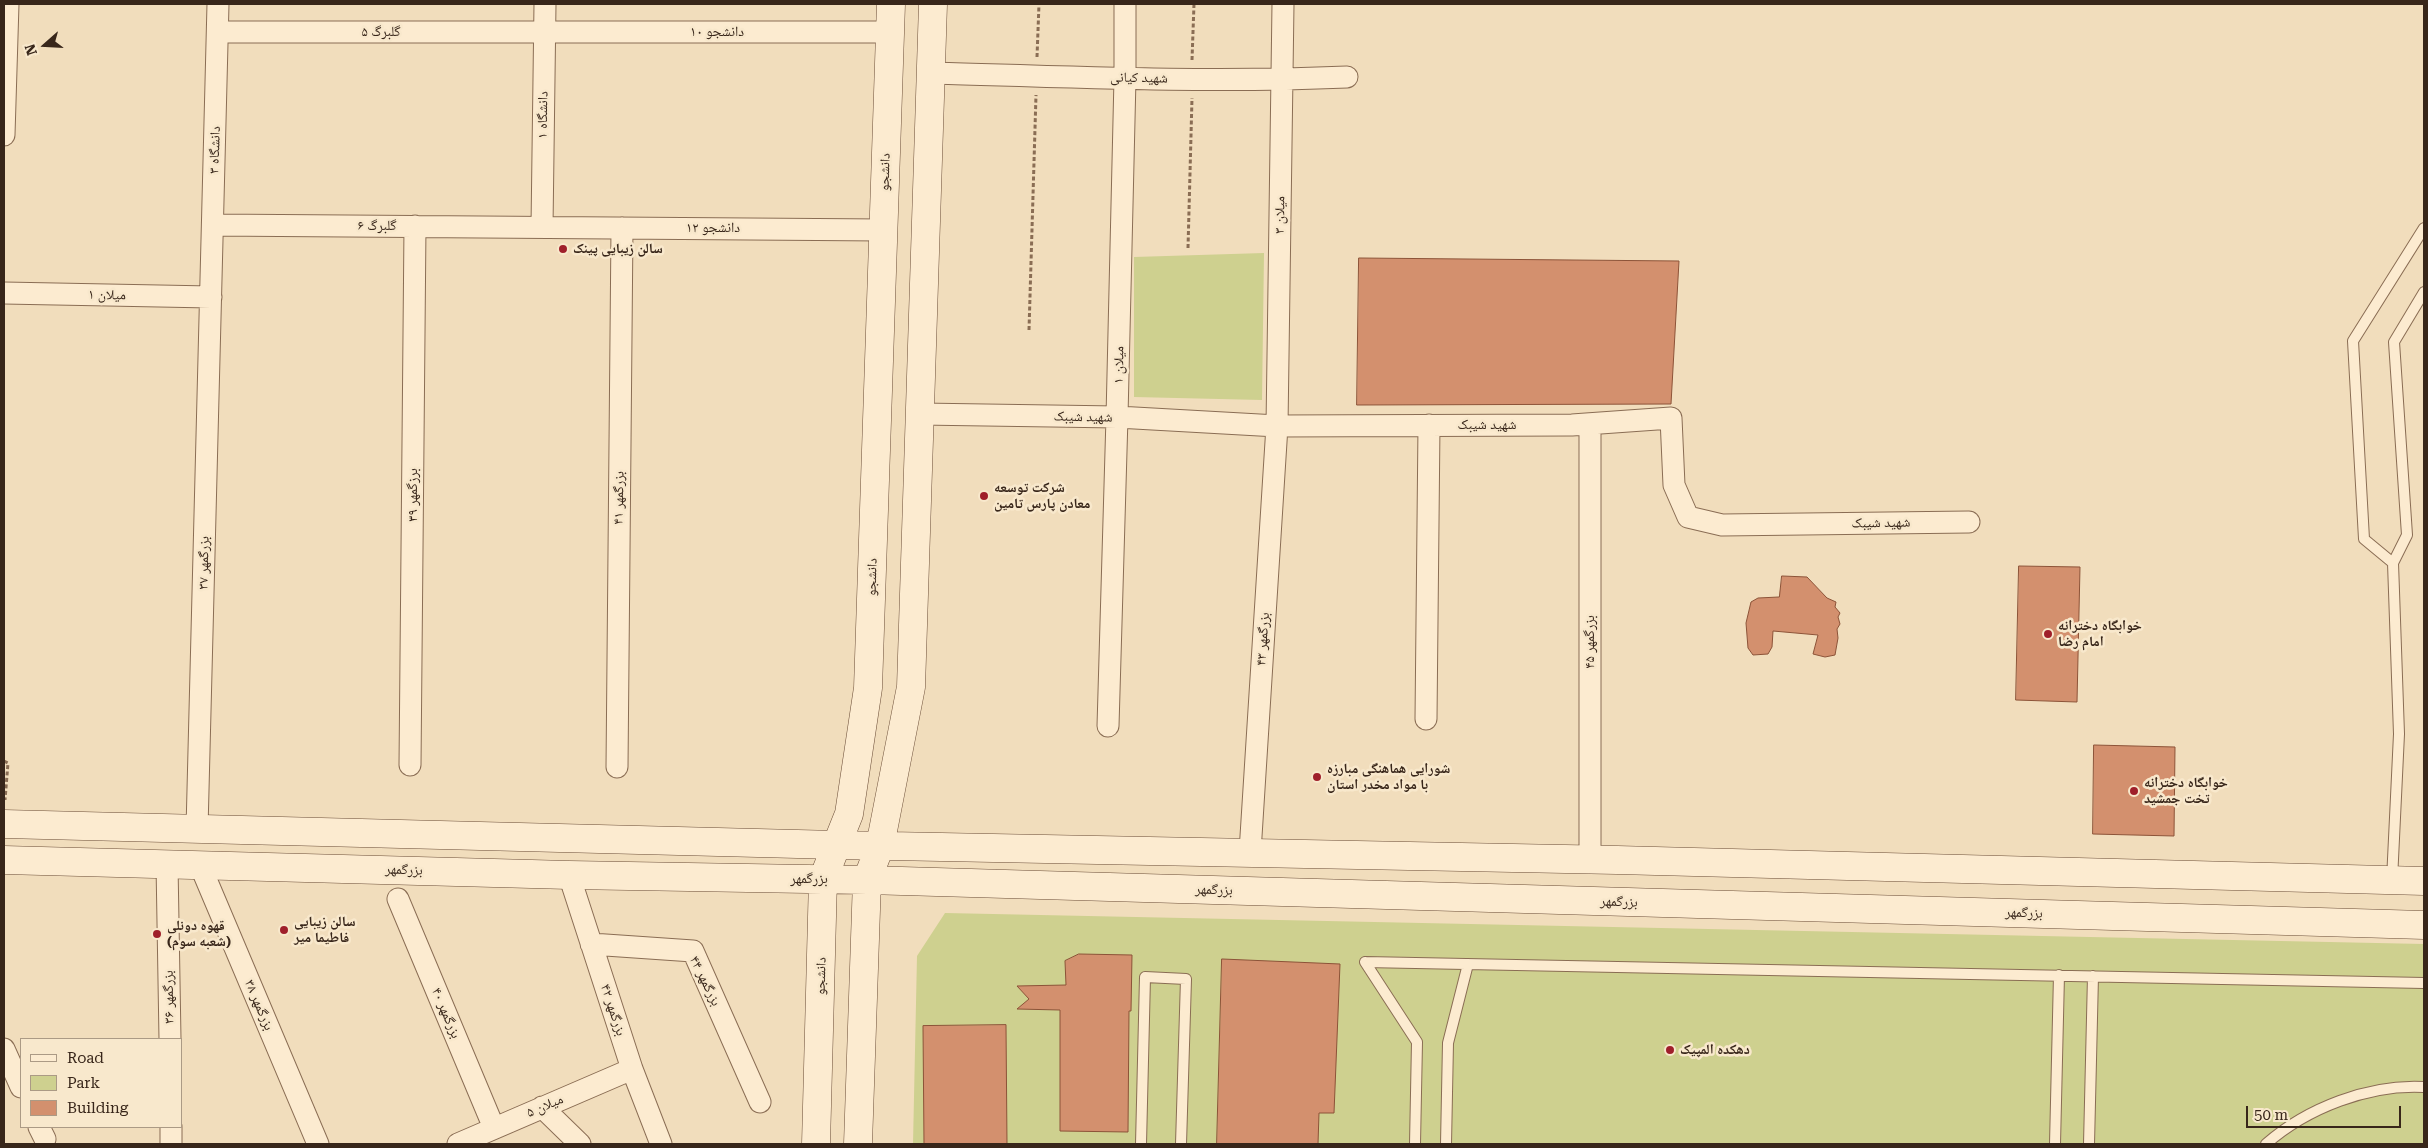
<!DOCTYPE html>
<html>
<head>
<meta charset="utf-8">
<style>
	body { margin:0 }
	#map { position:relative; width:2428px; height:1148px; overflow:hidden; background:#f1ddbc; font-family:"Roboto Serif",serif }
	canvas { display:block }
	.frame { position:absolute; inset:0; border:5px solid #38261a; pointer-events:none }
	.legend { position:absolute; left:20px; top:1038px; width:162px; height:90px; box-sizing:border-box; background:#f8e8cc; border:1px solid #ab9a85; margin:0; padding:6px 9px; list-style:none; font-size:15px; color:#38261a }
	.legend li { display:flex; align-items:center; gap:10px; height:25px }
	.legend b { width:25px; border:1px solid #ab9a85 }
	.north { position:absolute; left:20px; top:20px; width:50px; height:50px; -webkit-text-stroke:4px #f8e8cc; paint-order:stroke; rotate:251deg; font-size:14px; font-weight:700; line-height:20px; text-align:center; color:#38261a }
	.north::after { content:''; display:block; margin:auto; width:18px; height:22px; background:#38261a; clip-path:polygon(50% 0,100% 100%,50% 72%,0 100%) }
	.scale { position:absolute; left:2246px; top:1106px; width:155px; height:22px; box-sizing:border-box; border:2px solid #38261a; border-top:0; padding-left:6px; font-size:15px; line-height:18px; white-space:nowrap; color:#38261a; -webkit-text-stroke:4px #f8e8cc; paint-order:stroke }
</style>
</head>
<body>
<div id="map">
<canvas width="2428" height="1148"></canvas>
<div class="frame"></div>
<ul class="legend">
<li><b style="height:6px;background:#fcebd0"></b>Road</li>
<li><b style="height:14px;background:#ced08f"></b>Park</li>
<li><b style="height:14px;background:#d3906e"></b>Building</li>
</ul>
<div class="north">N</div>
<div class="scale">50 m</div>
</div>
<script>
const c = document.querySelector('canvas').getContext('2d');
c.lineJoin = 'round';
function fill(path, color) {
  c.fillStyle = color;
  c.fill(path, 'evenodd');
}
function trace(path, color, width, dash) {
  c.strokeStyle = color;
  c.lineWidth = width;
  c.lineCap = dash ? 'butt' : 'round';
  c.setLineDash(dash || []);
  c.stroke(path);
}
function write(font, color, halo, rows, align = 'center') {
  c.font = font + ' "Roboto Serif","Noto Naskh Arabic",serif';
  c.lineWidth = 5;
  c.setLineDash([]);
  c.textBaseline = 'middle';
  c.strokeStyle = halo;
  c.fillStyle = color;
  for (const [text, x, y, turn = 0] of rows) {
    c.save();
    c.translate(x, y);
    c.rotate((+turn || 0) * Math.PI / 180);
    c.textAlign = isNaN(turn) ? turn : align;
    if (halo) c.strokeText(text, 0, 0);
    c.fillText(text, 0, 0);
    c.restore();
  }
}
fill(new Path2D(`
	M 1264,253 L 1262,400 L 1134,397 L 1134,257 Z
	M 945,913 L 2424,944 L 2424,1144 L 913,1144 L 917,956 Z`), '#ced08f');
const building = new Path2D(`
	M 1359,258 L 1679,261 L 1671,404 L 1357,405 Z
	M 2019,566 L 2080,567 L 2077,702 L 2016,700 Z
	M 1782,576 L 1807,577 L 1827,598 L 1836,602 L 1835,607 L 1840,613 L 1838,617 L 1840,624 L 1837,629 L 1838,638 L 1835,655 L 1825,657 L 1813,654 L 1818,635 L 1773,631 L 1772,647 L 1768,654 L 1753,655 L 1748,648 L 1746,623 L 1751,602 L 1758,598 L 1779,597 Z
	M 2094,745 L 2175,747 L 2174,836 L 2093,834 Z
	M 1079,954 L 1132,955 L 1131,1011 L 1129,1011 L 1128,1132 L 1060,1131 L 1060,1010 L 1017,1009 L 1029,999 L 1017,986 L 1066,985 L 1065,961 Z
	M 1222,959 L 1340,964 L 1334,1113 L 1319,1113 L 1318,1144 L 1217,1144 Z
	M 1006,1025 L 1007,1144 L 924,1144 L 923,1026 Z`);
fill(building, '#d3906e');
trace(building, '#8c5338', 1);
const lane = new Path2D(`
	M 2424,228 L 2353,341 L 2364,539 L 2393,563 L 2407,535 L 2394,342 L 2424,292
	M 2392,880 L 2399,734 L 2393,563
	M 1365,962 L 2424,983
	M 1365,962 L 1417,1042 L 1415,1144
	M 1141,1144 L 1145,977 L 1186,979 L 1181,1144
	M 1446,1144 L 1448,1043 L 1468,964
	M 2055,1144 L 2059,975
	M 2089,1144 L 2093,976
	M 2266,1144 C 2307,1108 2369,1084 2424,1087`);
const street = new Path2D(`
	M 218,32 L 890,32
	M 931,73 C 1070,77 1209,83 1347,77
	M 4,135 L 8,4
	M 213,225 L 883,230
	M 542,227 L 545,4
	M 4,293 L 211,297
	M 920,414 L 1117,417 L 1277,426 L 1572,425 L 1671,418 L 1674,485 L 1688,517 L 1722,525 L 1969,522
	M 1426,719 L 1429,425
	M 1108,726 L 1117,417 L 1125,78 L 1125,4
	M 410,765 L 415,226
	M 617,767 L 622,228
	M 197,829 L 218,4
	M 1250,852 L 1277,426 L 1283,4
	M 1590,860 L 1590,424
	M 167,864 L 170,1039
	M 200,865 L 318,1144
	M 569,875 L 632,1069 L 661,1144
	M 398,899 L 494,1128
	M 591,944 L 693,951 L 760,1102
	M 4,1049 L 21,1087
	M 542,1107 L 580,1144
	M 39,1127 L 45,1139
	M 171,1127 L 171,1144
	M 458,1144 L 632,1069`);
const secondary = new Path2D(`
	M 4,824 L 837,845 L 1617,860 L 2424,881
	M 4,860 L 569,875 L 867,880 L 2424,925
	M 816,1144 L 823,879 L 849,814 L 868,688 L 891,4
	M 858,1144 L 867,880 L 880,846 L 911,687 L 933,4`);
trace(lane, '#8a6d54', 12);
trace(street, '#8a6d54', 23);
trace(secondary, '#6c4e38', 29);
trace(new Path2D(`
	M 1037,57 L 1039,4
	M 1192,60 L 1194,4
	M 1188,248 L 1192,98
	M 1029,330 L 1036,95
	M 4,761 L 8,763 L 5,800`), '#8a6d54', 3, [4, 2.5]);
trace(lane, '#fcebd0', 10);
trace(street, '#fcebd0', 21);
trace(secondary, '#fcebd0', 28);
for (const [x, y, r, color] of [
	[563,249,5,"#9f1f2a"],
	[984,496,5,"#9f1f2a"],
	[2048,634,5,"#9f1f2a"],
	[1317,777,5,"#9f1f2a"],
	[2134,791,5,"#9f1f2a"],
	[284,930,5,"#9f1f2a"],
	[157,934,5,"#9f1f2a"],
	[1670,1050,5,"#9f1f2a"]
]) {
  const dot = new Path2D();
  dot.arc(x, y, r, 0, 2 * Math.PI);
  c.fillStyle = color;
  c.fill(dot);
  trace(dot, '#f8e8cc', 2);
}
write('14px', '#38261a', '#f8e8cc', [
	["گلبرگ ۵",381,32],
	["دانشجو ۱۰",717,32],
	["شهید کیانی",1139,78,1],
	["دانشگاه ۱",543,115,-89],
	["دانشگاه ۳",215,150,-88],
	["دانشجو",885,172,-88],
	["میلان ۳",1280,215,-89],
	["گلبرگ ۶",377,226],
	["دانشجو ۱۲",713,228],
	["میلان ۱",107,295,1],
	["میلان ۱",1119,365,-89],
	["شهید شیبک",1083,417,1],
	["شهید شیبک",1487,425],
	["برزگمهر ۳۹",413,495,-90],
	["بزرگمهر ۴۱",619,498,-89],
	["شهید شیبک",1881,523,-1],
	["بزرگمهر ۳۷",204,563,-89],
	["دانشجو",872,577,-88],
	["بزرگمهر ۴۳",1263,639,-86],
	["بزرگمهر ۴۵",1590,642,-90],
	["بزرگمهر",404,870,2],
	["بزرگمهر",809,879],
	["بزرگمهر",1214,890,2],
	["بزرگمهر",1619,902,2],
	["بزرگمهر",2024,913,2],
	["دانشجو",821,976,-88],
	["بزرگمهر ۴۴",705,981,64],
	["بزرگمهر ۳۶",169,997,-91],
	["بزرگمهر ۳۸",259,1005,67],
	["بزرگمهر ۴۲",613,1010,72],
	["بزرگمهر ۴۰",446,1013,67],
	["میلان ۵",545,1106,-23]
]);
write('bold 14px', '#38261a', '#f8e8cc', [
	["سالن زیبایی پینک",573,249],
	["شرکت توسعه",994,488],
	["معادن پارس تامین",994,504],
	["خوابگاه دخترانه",2058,626],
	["امام رضا",2058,642],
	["شورایی هماهنگی مبارزه",1327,769],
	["با مواد مخدر استان",1327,785],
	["خوابگاه دخترانه",2144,783],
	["تخت جمشید",2144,799],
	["سالن زیبایی",294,922],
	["فاطیما میر",294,938],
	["قهوه دونلی",167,926],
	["(شعبه سوم)",167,942],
	["دهکده المپیک",1680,1050]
], 'left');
</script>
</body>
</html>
